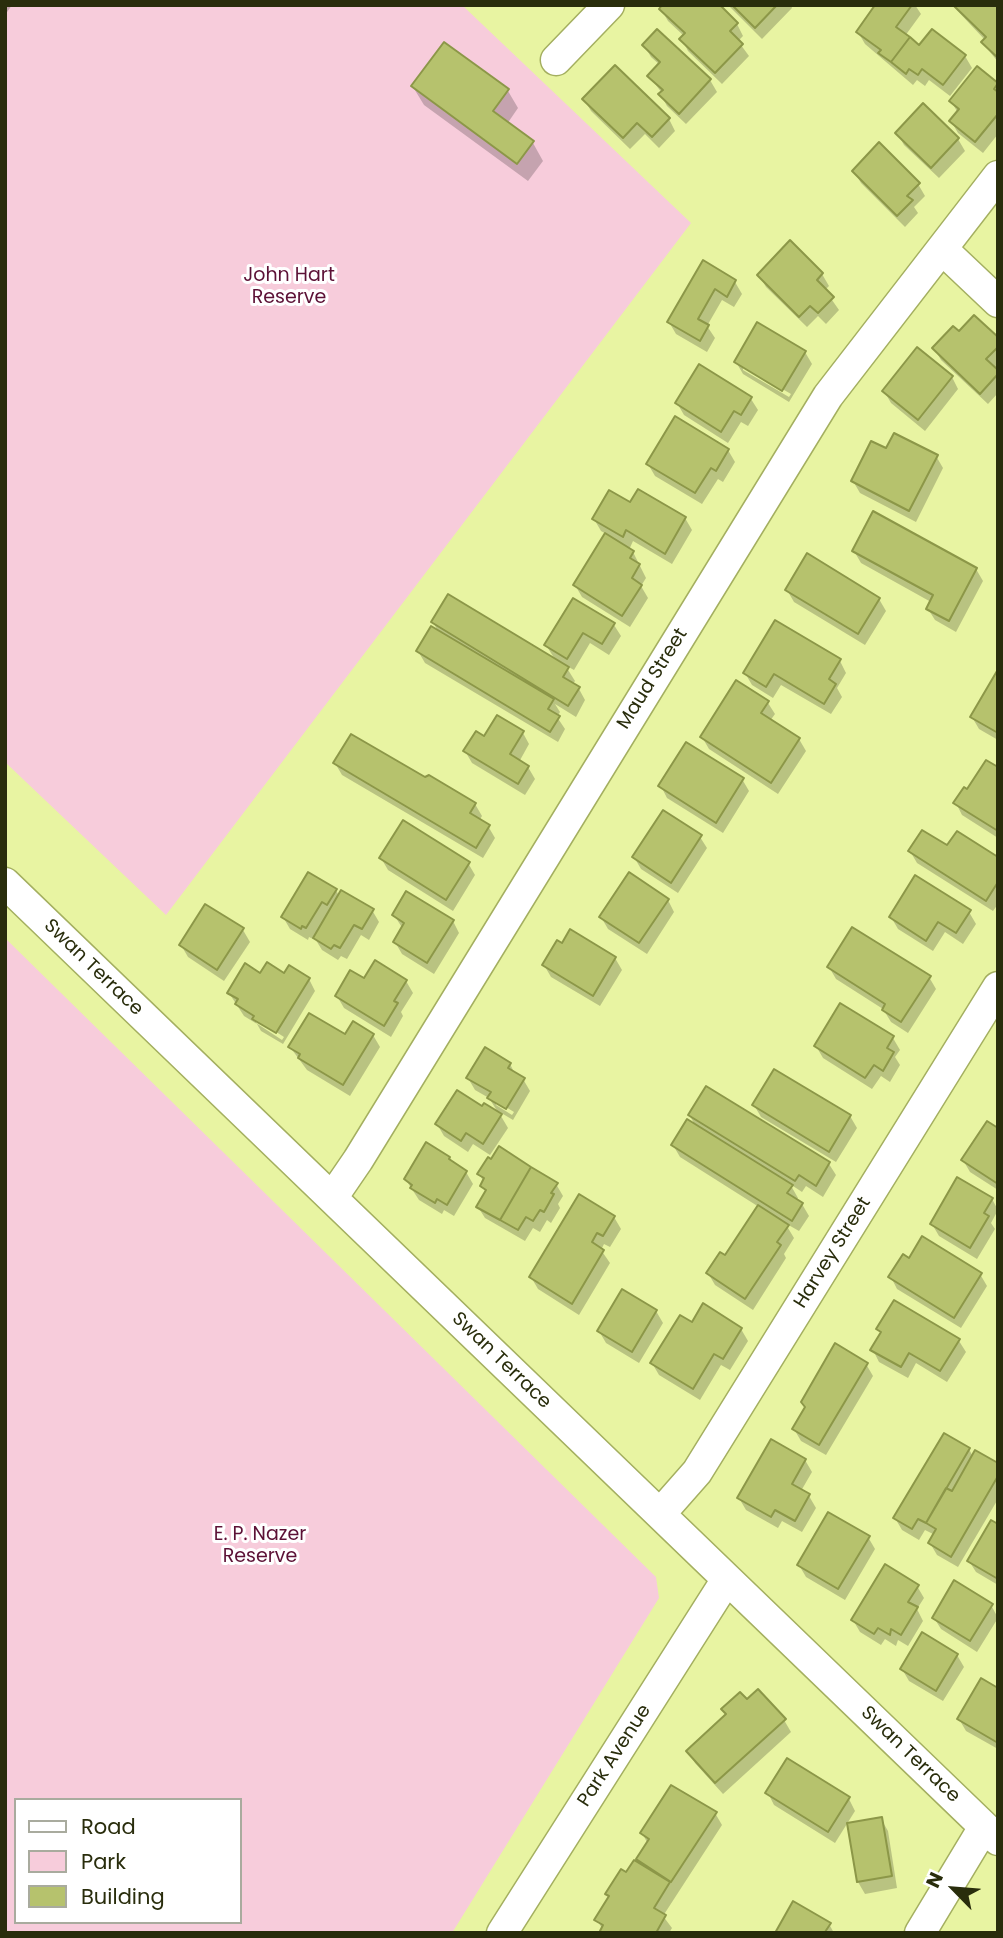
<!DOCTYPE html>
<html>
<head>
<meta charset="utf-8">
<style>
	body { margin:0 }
	#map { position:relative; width:1003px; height:1938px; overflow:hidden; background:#e8f4a2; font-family:Poppins,sans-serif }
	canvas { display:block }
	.frame { position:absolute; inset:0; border:7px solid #292d0c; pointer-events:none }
	.legend { position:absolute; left:14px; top:1798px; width:228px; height:126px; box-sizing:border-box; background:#fff; border:2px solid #a9ab9e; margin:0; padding:9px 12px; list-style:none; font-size:21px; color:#292d0c }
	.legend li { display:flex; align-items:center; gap:14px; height:35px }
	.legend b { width:35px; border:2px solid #a9ab9e }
	.north { position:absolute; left:919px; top:1854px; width:70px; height:70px; -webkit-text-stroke:5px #fff; paint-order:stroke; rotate:295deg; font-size:19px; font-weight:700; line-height:28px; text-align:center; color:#292d0c }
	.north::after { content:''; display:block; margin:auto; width:24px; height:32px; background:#292d0c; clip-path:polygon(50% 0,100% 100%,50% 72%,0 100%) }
</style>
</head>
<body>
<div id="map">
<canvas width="1003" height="1938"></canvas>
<div class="frame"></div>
<ul class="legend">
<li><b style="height:9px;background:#fff"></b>Road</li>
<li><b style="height:19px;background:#f7ccdb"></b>Park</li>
<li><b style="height:19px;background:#b6c26d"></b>Building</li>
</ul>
<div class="north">N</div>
</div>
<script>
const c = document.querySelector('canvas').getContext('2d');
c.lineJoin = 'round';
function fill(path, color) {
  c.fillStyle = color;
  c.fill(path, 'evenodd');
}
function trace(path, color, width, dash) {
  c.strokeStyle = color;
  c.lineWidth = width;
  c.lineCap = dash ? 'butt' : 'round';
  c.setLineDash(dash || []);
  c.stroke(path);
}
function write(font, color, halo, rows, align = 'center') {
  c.font = font + ' Poppins,sans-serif';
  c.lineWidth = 6;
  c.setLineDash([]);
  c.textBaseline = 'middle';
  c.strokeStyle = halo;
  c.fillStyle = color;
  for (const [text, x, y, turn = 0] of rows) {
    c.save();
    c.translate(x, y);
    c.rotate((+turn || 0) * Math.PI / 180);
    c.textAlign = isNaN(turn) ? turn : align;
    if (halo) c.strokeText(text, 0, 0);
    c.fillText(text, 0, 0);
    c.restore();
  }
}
fill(new Path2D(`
	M 5,5 L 462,5 L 691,223 L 166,915 L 5,762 Z
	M 5,938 L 656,1577 L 659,1598 L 452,1933 L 5,1933 ZM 16,1800 L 240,1800 L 240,1922 L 16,1922 Z`), '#f7ccdb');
fill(new Path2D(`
	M 5,5 L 12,5 L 5,15 Z
	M 728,5 L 791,5 L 792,8 L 762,39 Z
	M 878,5 L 915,5 L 921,14 L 905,36 L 920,47 L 965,56 L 972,68 L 950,96 L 929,80 L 925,86 L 917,80 L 913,85 L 865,44 L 858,32 Z
	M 952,5 L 998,5 L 998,62 L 983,43 L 985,40 Z
	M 661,9 L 737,24 L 743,36 L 738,41 L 749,56 L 722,84 L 688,51 L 682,39 L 684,36 L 668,21 Z
	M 658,31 L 710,80 L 717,92 L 686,124 L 667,106 L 661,95 L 662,93 L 649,76 L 660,65 L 651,57 L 644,45 Z
	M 445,44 L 508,91 L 518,108 L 507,124 L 533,143 L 543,161 L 528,181 L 424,105 L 413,87 Z
	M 977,68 L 998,85 L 998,134 L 983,153 L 958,133 L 951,121 L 958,113 L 951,101 Z
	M 584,99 L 669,119 L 675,131 L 659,148 L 645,134 L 630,149 L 591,111 Z
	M 897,133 L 958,139 L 965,151 L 939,178 L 904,145 Z
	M 854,171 L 918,184 L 925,196 L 914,207 L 918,213 L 905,227 L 861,183 Z
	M 703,263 L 735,282 L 742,294 L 734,307 L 722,300 L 707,326 L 715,338 L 707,352 L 676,334 L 669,322 Z
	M 822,274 L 829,286 L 825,290 L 839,310 L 826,324 L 818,316 L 807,327 L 766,287 L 759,275 Z
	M 959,333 L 998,339 L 998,366 L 995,369 L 998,372 L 998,393 L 988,404 L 941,360 L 934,348 Z
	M 805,352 L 812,364 L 789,402 L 743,374 L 736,362 ZM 743,366 L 791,394 L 789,397 L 743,370 Z
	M 952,377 L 958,389 L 925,431 L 891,403 L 884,391 Z
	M 751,399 L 758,410 L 748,426 L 741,422 L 728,443 L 684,415 L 677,403 Z
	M 728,450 L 735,462 L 723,482 L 718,479 L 702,504 L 655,476 L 648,464 Z
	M 887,451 L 936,456 L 943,468 L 916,522 L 860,493 L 853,481 Z
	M 630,504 L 685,518 L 692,530 L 672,564 L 633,541 L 629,550 L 633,552 L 646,578 L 641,586 L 648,598 L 630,627 L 582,597 L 575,585 L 606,534 L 601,531 L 594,519 Z
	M 854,551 L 976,569 L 983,581 L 956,632 L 935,620 L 928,609 L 931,602 L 861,563 Z
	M 787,590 L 879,599 L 886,611 L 865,645 L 794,602 Z
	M 574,600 L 614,625 L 621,636 L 609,655 L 590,643 L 574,670 L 565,665 L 575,681 L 572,685 L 579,689 L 585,700 L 576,717 L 555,704 L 560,712 L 557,717 L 565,729 L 558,742 L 425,663 L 418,651 L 439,633 L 433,622 L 556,661 L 546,645 Z
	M 840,661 L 846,673 L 837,688 L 842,697 L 831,714 L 781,685 L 773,698 L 752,685 L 745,673 Z
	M 998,674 L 998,740 L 979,729 L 972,717 Z
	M 768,703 L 775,714 L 770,721 L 799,739 L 806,751 L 778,794 L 709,749 L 702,737 Z
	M 523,733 L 529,744 L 519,762 L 528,767 L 535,779 L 525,795 L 472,763 L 465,751 L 485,738 Z
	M 335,763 L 425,779 L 475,804 L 482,816 L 479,821 L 488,826 L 495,838 L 483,858 L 342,775 Z
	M 998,769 L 998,838 L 962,815 L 956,803 Z
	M 742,779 L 749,791 L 723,833 L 667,798 L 661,786 Z
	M 700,837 L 707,848 L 678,893 L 641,869 L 634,857 Z
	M 948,848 L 998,859 L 998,904 L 993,911 L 917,863 L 910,851 Z
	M 381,858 L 468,863 L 475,875 L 453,911 L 388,870 Z
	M 336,890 L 339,896 L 372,910 L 379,922 L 369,940 L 361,935 L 347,959 L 341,956 L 338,960 L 322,950 L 314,937 L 313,939 L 309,937 L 308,940 L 290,929 L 283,917 Z
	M 668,900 L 674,912 L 647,954 L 608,929 L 601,917 Z
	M 969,912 L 976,924 L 963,944 L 945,932 L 933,951 L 898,929 L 891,917 Z
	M 394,915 L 453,921 L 459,933 L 434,974 L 402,954 L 395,942 L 403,929 Z
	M 243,930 L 250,942 L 224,981 L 188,957 L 181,945 Z
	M 615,958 L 622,970 L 600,1006 L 551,977 L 544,965 Z
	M 829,967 L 929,977 L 936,989 L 908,1033 L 891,1022 L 883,1009 L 836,979 Z
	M 285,975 L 309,979 L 315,991 L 283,1044 L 261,1031 L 257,1024 L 244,1016 L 229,993 ZM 256,1019 L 284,1037 L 282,1040 L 256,1023 Z
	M 365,981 L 406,981 L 413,993 L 401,1012 L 403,1016 L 391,1037 L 344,1008 L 337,996 Z
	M 353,1023 L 373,1035 L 380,1047 L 350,1096 L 307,1070 L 290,1047 L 345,1037 Z
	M 893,1038 L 900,1050 L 895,1057 L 900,1065 L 890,1082 L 881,1076 L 872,1089 L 823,1058 L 816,1046 Z
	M 510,1064 L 515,1074 L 523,1079 L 530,1091 L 513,1120 L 498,1111 L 508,1128 L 490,1155 L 473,1144 L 468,1152 L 444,1136 L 437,1124 L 482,1109 L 499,1114 L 489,1098 L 475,1090 L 468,1078 ZM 496,1101 L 514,1112 L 512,1115 L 496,1105 Z
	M 706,1089 L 829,1164 L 836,1175 L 823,1197 L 806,1186 L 802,1192 L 790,1184 L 798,1198 L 796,1201 L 802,1204 L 809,1216 L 799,1231 L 785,1223 L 794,1238 L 784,1254 L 786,1258 L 753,1310 L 715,1285 L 708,1273 L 726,1258 L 759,1207 L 680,1157 L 673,1145 L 696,1127 L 690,1116 Z
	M 754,1105 L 850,1116 L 857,1128 L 836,1162 L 761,1117 Z
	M 998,1130 L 998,1190 L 970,1172 L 963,1160 Z
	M 449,1158 L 453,1164 L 466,1172 L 473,1184 L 454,1216 L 444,1210 L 442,1214 L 419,1200 L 406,1180 Z
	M 479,1174 L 556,1184 L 563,1196 L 558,1204 L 560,1208 L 551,1223 L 547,1220 L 540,1232 L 533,1228 L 525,1241 L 485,1218 L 478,1207 L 486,1193 L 482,1186 L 484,1182 Z
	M 992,1199 L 998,1210 L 991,1223 L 995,1229 L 977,1259 L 939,1236 L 932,1224 Z
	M 614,1217 L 621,1229 L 610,1247 L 604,1244 L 601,1250 L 610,1263 L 579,1315 L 538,1289 L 531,1277 Z
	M 980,1274 L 987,1286 L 961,1328 L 897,1289 L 891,1277 Z
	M 895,1302 L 959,1341 L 966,1352 L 947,1382 L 916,1363 L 908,1378 L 879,1362 L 873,1350 L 881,1334 L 878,1329 Z
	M 656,1311 L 663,1323 L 639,1363 L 606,1343 L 599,1331 Z
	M 692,1325 L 741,1329 L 748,1341 L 730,1370 L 721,1365 L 700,1400 L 659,1375 L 652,1363 Z
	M 866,1364 L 873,1376 L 826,1455 L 801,1441 L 794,1429 Z
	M 969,1449 L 973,1457 L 998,1465 L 998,1499 L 958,1567 L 937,1555 L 930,1543 L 935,1535 L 925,1530 L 919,1540 L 902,1530 L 895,1518 Z
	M 805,1460 L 812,1472 L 801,1491 L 809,1496 L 816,1508 L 802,1532 L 782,1521 L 778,1528 L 746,1510 L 739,1498 Z
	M 998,1526 L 998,1585 L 976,1572 L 969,1561 Z
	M 868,1537 L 875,1549 L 845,1600 L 806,1577 L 799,1565 Z
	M 917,1586 L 924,1598 L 917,1609 L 923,1621 L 908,1646 L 898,1640 L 896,1646 L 885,1639 L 881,1645 L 860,1632 L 853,1620 Z
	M 991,1605 L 998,1618 L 977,1652 L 941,1629 L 934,1618 Z
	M 957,1655 L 964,1667 L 943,1701 L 909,1681 L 902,1669 Z
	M 998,1690 L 998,1749 L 966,1731 L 959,1719 Z
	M 723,1709 L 784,1720 L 791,1732 L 723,1794 L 695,1763 L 688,1751 L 727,1716 Z
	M 768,1793 L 849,1799 L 855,1811 L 835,1843 L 774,1805 Z
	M 715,1813 L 722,1825 L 663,1916 L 672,1928 L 669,1933 L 601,1933 L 603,1930 L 597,1920 L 609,1898 L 607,1894 L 627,1874 L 648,1844 L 642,1833 Z
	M 881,1819 L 888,1831 L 897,1888 L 865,1894 L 858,1882 Z
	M 829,1924 L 834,1933 L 777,1933 Z`), '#0003');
const building = new Path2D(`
	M 662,5 L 720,5 L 738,23 L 730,31 L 743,44 L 715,73 L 679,39 L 685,33 L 659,9 Z
	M 732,5 L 777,5 L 755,28 Z
	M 875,5 L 912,5 L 896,27 L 910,37 L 891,62 L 878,53 L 881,50 L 856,32 Z
	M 953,5 L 998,5 L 998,58 L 981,42 L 986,37 Z
	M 657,29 L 711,79 L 679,114 L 658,94 L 663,90 L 647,76 L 660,62 L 642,45 Z
	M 932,29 L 966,55 L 943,85 L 922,69 L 918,75 L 909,69 L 906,74 L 891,62 L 910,37 L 919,45 Z
	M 444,42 L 509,89 L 493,111 L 534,141 L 517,164 L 411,86 Z
	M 615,65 L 670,118 L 652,137 L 637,123 L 623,138 L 582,99 Z
	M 977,66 L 998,83 L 994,89 L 998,92 L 998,114 L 975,142 L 949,121 L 959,109 L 949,101 Z
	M 923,103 L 959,138 L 931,168 L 895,133 Z
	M 879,142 L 920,183 L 907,196 L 913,200 L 897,216 L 852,171 Z
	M 790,240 L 823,273 L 817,280 L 834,297 L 818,313 L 810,306 L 799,317 L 757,275 Z
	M 703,260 L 736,280 L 727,297 L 715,289 L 698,319 L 709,325 L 700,341 L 667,322 Z
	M 974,315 L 998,337 L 998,347 L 986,359 L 998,370 L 998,374 L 980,394 L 932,348 L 953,326 L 959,331 Z
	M 757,322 L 806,351 L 782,391 L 734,362 Z
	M 917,347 L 953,376 L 918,420 L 882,391 Z
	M 699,364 L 752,397 L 741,415 L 734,411 L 721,432 L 675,403 Z
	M 675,416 L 729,449 L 716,471 L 711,468 L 695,493 L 646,464 Z
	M 894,433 L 938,455 L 909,511 L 851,481 L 871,441 L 886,448 Z
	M 638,489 L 686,517 L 665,554 L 626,530 L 623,537 L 592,519 L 609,490 L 630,502 Z
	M 873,511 L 977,568 L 949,621 L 926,609 L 933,595 L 852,551 Z
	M 605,533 L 634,551 L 630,558 L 640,564 L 632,578 L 642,585 L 622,616 L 573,585 Z
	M 807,553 L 880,598 L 858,634 L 785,590 Z
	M 448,594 L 569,667 L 563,677 L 580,687 L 568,706 L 431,622 Z
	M 573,598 L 615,623 L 602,644 L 583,633 L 567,659 L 544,645 Z
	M 775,620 L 841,659 L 829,679 L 836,684 L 824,704 L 774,674 L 766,687 L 743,673 Z
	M 431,626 L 554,699 L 548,709 L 560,716 L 550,732 L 416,651 Z
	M 997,671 L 998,671 L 998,733 L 970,717 Z
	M 736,680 L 769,701 L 761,713 L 800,738 L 771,783 L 700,737 Z
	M 497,715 L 524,731 L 510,754 L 529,766 L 518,784 L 463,751 L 476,731 L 484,736 Z
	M 351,734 L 425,777 L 429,775 L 476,803 L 470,813 L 490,825 L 476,848 L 333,763 Z
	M 686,742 L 744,778 L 716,823 L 658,786 Z
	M 986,760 L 998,767 L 998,831 L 953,803 L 964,787 L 967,789 Z
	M 663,810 L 702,835 L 671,883 L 632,857 Z
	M 403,820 L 470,862 L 446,900 L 379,858 Z
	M 922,830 L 947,845 L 957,831 L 998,857 L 998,882 L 986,901 L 908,851 Z
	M 308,872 L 337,889 L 327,905 L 322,902 L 306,928 L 302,926 L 301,929 L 281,917 Z
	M 629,872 L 669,899 L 639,943 L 599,917 Z
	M 915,875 L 971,910 L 956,933 L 938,922 L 926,941 L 889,917 Z
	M 341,890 L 374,909 L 362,929 L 354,925 L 340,948 L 334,945 L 331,949 L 313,938 Z
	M 406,891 L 454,920 L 427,963 L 393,942 L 404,923 L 392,915 Z
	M 205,904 L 244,928 L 217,970 L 179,945 Z
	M 852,927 L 931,976 L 901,1022 L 882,1010 L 885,1004 L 827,967 Z
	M 570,929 L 616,957 L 593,996 L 542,965 L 557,940 L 562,943 Z
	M 375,960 L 407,980 L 394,1001 L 398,1003 L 384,1026 L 335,996 L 350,970 L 364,978 Z
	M 267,962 L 284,973 L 289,965 L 310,978 L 276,1033 L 252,1019 L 254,1016 L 235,1004 L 238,999 L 227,993 L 245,963 L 260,973 Z
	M 840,1003 L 894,1036 L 887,1048 L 894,1052 L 883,1071 L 874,1065 L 865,1078 L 814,1046 Z
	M 309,1013 L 345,1034 L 353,1021 L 374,1034 L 343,1085 L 298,1058 L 300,1054 L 288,1047 Z
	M 485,1047 L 511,1063 L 508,1068 L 525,1078 L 506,1109 L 487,1098 L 491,1092 L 466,1078 Z
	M 774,1069 L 851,1115 L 829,1152 L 752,1105 Z
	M 706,1086 L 830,1162 L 816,1186 L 799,1175 L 795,1181 L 688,1115 Z
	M 457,1090 L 482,1106 L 484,1103 L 502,1114 L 483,1144 L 466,1133 L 461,1141 L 435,1124 Z
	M 687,1119 L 793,1185 L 787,1193 L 803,1203 L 792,1221 L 671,1145 Z
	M 987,1121 L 998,1128 L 998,1184 L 961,1160 Z
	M 426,1142 L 450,1157 L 449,1159 L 467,1171 L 447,1205 L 437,1199 L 435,1203 L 410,1188 L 412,1185 L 404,1179 Z
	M 499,1146 L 531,1167 L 500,1220 L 476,1207 L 486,1190 L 480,1186 L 484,1178 L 477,1174 L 488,1157 L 491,1159 Z
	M 531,1167 L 558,1183 L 551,1193 L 554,1194 L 544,1212 L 540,1210 L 533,1221 L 526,1217 L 518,1230 L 500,1220 Z
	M 957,1177 L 993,1198 L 984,1213 L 989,1216 L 970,1248 L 930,1224 Z
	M 579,1194 L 615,1216 L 603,1236 L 597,1233 L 592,1242 L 604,1250 L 572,1304 L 529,1277 Z
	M 758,1205 L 789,1225 L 777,1242 L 781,1245 L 745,1299 L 706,1273 L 720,1252 L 725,1255 Z
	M 922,1236 L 982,1273 L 954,1318 L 888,1277 L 903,1254 L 909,1258 Z
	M 622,1289 L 657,1310 L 632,1352 L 597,1331 Z
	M 894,1300 L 960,1339 L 940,1371 L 909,1353 L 901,1367 L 870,1350 L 881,1332 L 876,1329 Z
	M 703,1303 L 742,1328 L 723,1359 L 714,1354 L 693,1389 L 650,1363 L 680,1315 L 692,1322 Z
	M 835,1343 L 868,1363 L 819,1445 L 792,1429 L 805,1407 L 801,1402 Z
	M 944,1433 L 970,1448 L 926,1523 L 918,1519 L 912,1529 L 893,1518 Z
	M 771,1439 L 806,1459 L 792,1484 L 810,1494 L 795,1521 L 775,1510 L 771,1517 L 737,1498 Z
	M 975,1450 L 998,1463 L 998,1476 L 951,1557 L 928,1543 L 936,1529 L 926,1523 L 946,1488 L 952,1491 Z
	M 828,1512 L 870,1536 L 838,1589 L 797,1565 Z
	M 991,1520 L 998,1524 L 998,1579 L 967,1561 Z
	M 885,1564 L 919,1585 L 908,1602 L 918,1607 L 901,1635 L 891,1629 L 890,1635 L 878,1628 L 874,1634 L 851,1620 Z
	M 954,1580 L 993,1604 L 970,1641 L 932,1618 Z
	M 922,1632 L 958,1654 L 936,1691 L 900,1669 Z
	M 981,1678 L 998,1688 L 998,1743 L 957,1719 Z
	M 758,1689 L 786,1719 L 715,1783 L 686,1751 L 726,1714 L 721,1709 L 740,1692 L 747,1699 Z
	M 787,1758 L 850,1797 L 828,1832 L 765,1793 Z
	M 671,1785 L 717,1812 L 671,1882 L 636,1859 L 649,1839 L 640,1833 Z
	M 882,1817 L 892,1876 L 857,1882 L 847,1823 Z
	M 634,1860 L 670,1882 L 654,1908 L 666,1915 L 656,1933 L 599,1933 L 603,1925 L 594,1920 L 609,1896 L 605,1894 L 621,1869 L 626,1872 Z
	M 793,1901 L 831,1923 L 825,1932 L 827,1933 L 775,1933 Z`);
fill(building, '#b6c26d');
trace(building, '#8c9748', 2);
const minor = new Path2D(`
	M 556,60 L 609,5
	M 942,249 L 998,302
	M 5,883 L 998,1840
	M 332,1198 L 358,1160 L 828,396 L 998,176
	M 660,1514 L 697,1472 L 998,987
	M 502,1933 L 727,1579
	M 920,1933 L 984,1827`);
trace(minor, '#a4af60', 33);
trace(minor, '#fff', 30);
write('19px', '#5c1136', '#fff', [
	["John Hart",289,276],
	["Reserve",289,298],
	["E. P. Nazer",260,1535],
	["Reserve",260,1557]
]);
write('19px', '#292d0c', '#fff', [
	["Maud Street",653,679,-58],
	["Swan Terrace",93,968,44],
	["Harvey Street",833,1253,-58],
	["Swan Terrace",501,1361,44],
	["Swan Terrace",910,1755,44],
	["Park Avenue",615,1756,-57]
]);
</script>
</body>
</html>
